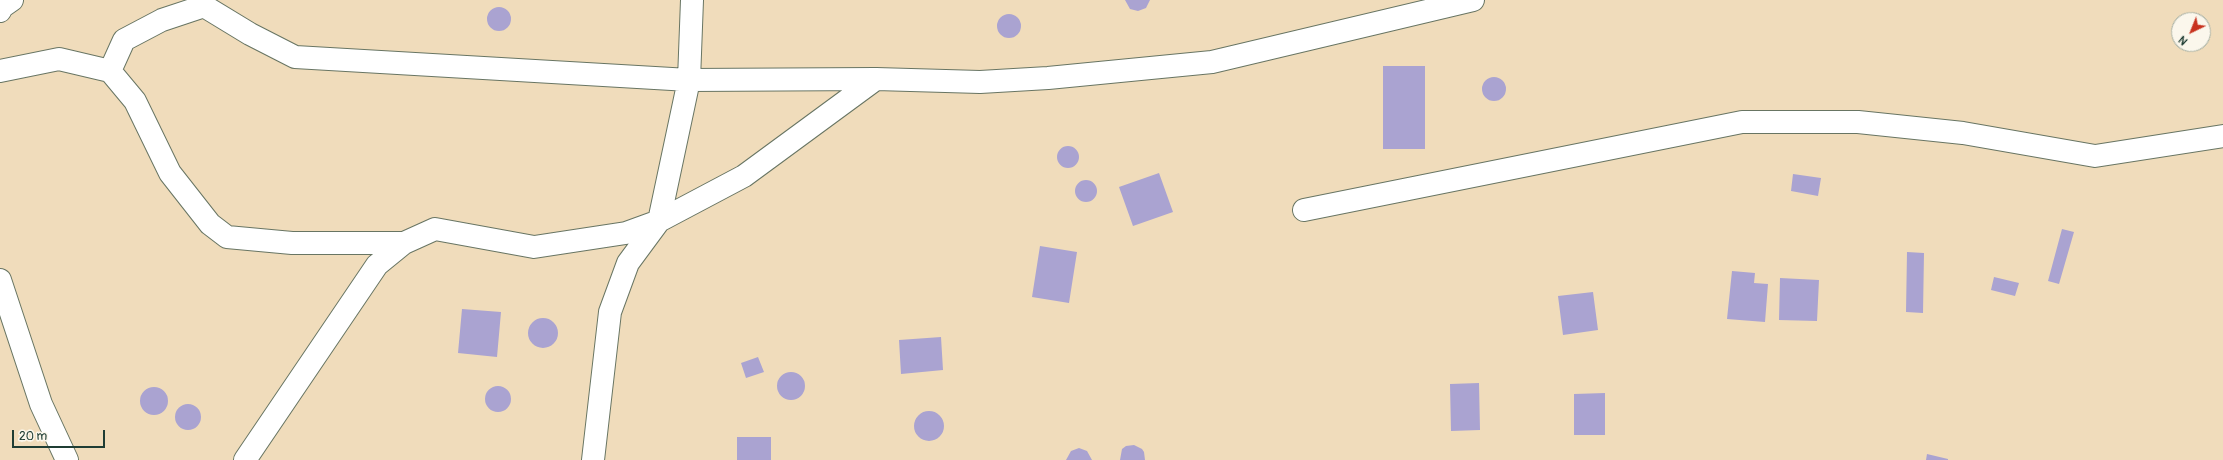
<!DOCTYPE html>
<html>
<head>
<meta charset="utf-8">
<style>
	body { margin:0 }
	#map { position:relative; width:2223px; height:460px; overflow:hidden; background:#f0dcbb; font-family:Pangolin,sans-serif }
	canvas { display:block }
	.north { position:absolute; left:2171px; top:12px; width:40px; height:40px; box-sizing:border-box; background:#fbf7ec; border:1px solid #a3ada2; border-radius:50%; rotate:223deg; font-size:11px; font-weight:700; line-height:16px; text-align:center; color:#1f3d34 }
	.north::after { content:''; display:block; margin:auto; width:14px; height:18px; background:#c8321e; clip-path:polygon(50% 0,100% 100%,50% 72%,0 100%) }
	.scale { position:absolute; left:12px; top:430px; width:93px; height:18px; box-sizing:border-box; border:2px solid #1f3d34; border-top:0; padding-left:5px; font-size:12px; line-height:14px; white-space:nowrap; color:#1f3d34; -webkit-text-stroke:3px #fbf7ec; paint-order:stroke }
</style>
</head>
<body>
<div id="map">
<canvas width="2223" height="460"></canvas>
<div class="north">N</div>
<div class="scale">20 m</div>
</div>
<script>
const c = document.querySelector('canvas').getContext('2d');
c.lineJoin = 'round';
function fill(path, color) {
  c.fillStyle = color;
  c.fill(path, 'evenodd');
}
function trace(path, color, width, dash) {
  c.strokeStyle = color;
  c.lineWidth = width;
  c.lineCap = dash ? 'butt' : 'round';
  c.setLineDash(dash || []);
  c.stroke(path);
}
fill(new Path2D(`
	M 1125,0 L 1150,0 L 1146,8 L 1138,11 L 1130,9 Z
	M487 19a12 12 0 1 1 24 0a12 12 0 1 1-24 0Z
	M997 26a12 12 0 1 1 24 0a12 12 0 1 1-24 0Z
	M 1383,66 L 1425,66 L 1425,149 L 1383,149 Z
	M1482 89a12 12 0 1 1 24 0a12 12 0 1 1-24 0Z
	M1057 157a11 11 0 1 1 22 0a11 11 0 1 1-22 0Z
	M 1159,173 L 1173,212 L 1133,226 L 1119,187 Z
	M 1793,174 L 1821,178 L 1818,196 L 1791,191 Z
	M1075 191a11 11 0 1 1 22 0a11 11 0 1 1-22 0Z
	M 2062,229 L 2074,232 L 2059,284 L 2048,281 Z
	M 1040,246 L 1077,252 L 1069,303 L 1032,297 Z
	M 1907,252 L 1924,253 L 1923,313 L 1906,312 Z
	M 1732,271 L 1755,273 L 1754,283 L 1768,284 L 1765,322 L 1727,319 Z
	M 1994,277 L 2019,283 L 2015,296 L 1991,290 Z
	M 1780,278 L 1819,280 L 1817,321 L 1779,320 Z
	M 1593,292 L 1598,330 L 1563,335 L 1558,296 Z
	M 462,309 L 501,312 L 497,357 L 458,353 Z
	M528 333a15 15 0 1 1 30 0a15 15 0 1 1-30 0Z
	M 941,337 L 943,370 L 901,374 L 899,340 Z
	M 758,357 L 764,372 L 746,378 L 741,363 Z
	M777 386a14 14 0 1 1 28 0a14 14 0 1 1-28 0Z
	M 1479,383 L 1480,430 L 1451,431 L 1450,384 Z
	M485 399a13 13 0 1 1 26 0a13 13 0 1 1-26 0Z
	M140 401a14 14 0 1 1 28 0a14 14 0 1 1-28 0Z
	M 1605,393 L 1605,435 L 1574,435 L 1574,394 Z
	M175 417a13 13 0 1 1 26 0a13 13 0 1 1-26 0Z
	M914 426a15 15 0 1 1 30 0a15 15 0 1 1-30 0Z
	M 737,437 L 771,437 L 771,460 L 737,460 Z
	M 1134,445 L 1142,449 L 1144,452 L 1145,460 L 1120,460 L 1122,449 L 1126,446 Z
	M 1079,448 L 1087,451 L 1092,460 L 1066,460 L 1071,451 Z
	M 1927,454 L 1948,459 L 1948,460 L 1926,460 Z`), '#aaa3d1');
const minor = new Path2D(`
	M 0,11 L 2,7 L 12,0
	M 0,71 L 59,59 L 110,71 L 135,101 L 170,173 L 210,224 L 227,237 L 292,243 L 404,243
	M 110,71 L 124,40 L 162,20 L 204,6 L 250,34 L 295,57 L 689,80 L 876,79
	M 1304,210 L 1742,122 L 1858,122 L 1963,133 L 2095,156 L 2223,136
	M 0,280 L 41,404 L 67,460
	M 245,460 L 377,265 L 404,243 L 435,229 L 534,247 L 626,233 L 659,221 L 744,176 L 876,79 L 980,82 L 1048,78 L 1212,62 L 1473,0
	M 593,460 L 610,312 L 628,263 L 659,221 L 689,80 L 692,0`);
trace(minor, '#687563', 24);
trace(minor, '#fff', 22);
</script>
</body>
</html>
